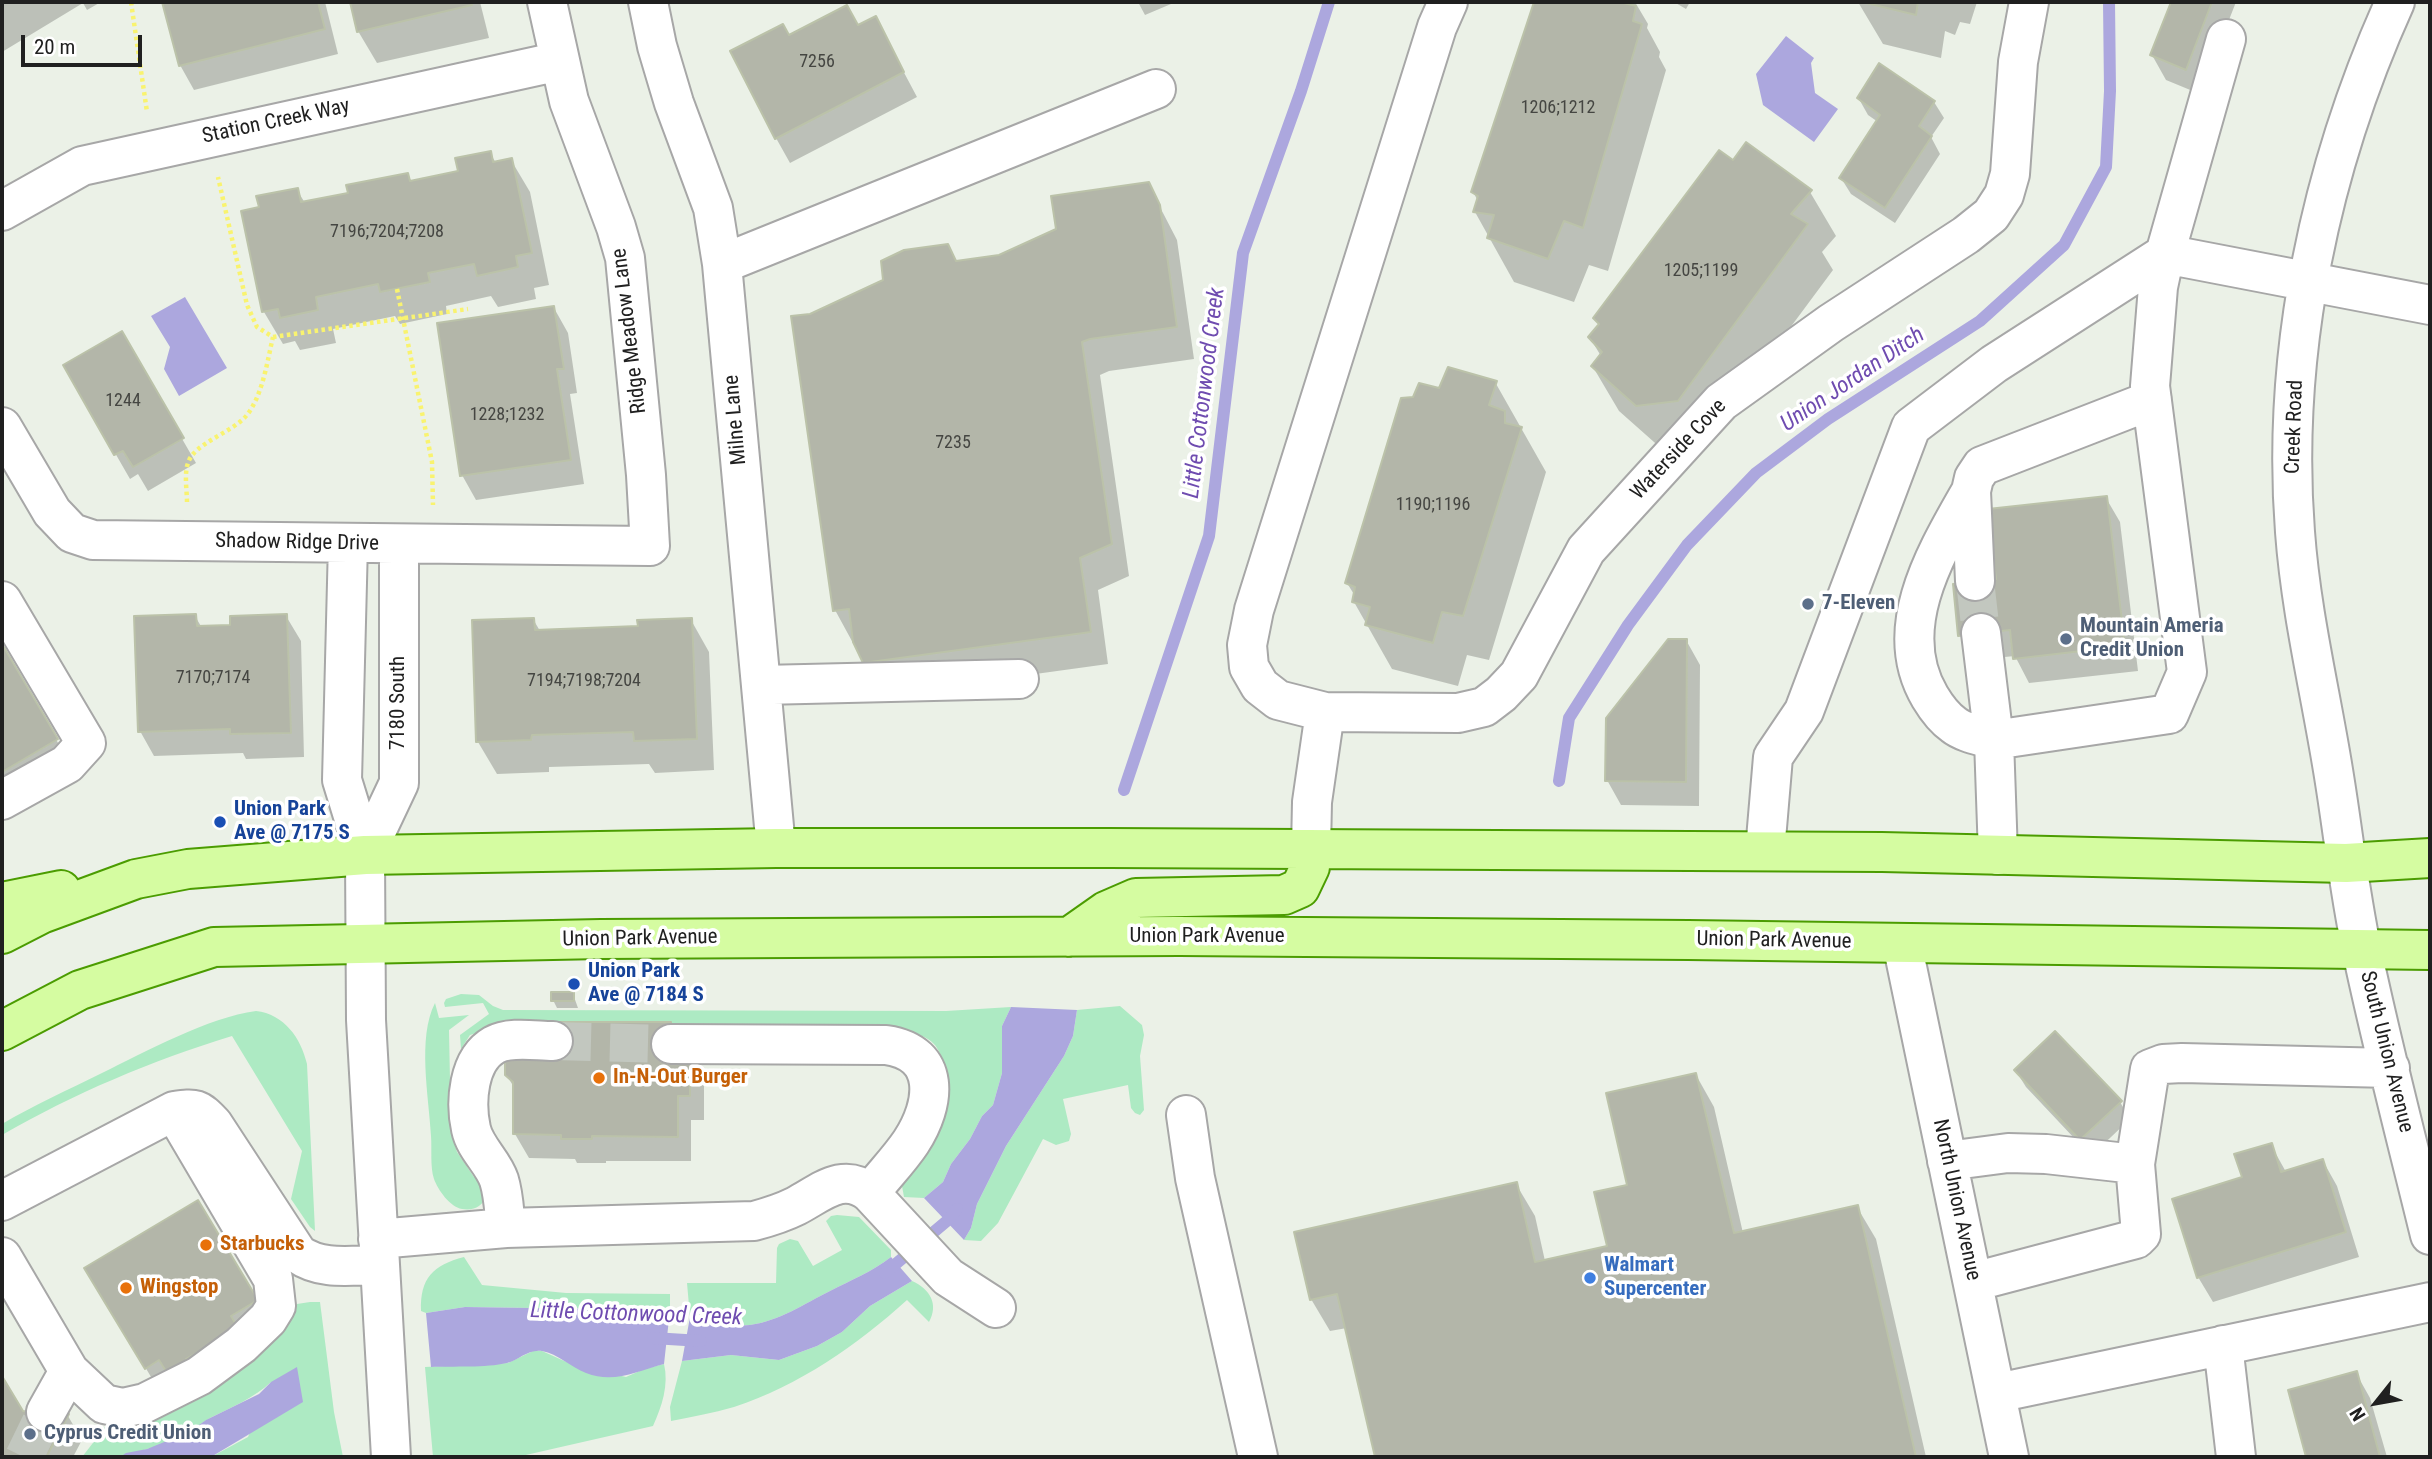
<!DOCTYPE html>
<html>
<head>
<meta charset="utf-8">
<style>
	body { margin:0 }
	#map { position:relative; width:2432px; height:1459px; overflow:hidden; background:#ebf1e7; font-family:"Roboto Condensed",sans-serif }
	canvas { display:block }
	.frame { position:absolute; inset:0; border:4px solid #202020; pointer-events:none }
	.north { position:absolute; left:2341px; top:1368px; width:70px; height:70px; -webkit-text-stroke:5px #fff; paint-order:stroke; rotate:239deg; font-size:19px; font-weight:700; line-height:28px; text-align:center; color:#202020 }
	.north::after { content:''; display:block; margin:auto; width:24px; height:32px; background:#202020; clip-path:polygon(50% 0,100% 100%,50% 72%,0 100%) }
	.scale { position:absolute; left:21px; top:35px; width:121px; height:32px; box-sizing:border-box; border:4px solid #202020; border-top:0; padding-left:9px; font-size:21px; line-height:24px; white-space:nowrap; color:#202020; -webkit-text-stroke:5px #fff; paint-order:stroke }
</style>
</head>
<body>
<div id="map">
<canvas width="2432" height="1459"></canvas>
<div class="frame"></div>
<div class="north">N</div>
<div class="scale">20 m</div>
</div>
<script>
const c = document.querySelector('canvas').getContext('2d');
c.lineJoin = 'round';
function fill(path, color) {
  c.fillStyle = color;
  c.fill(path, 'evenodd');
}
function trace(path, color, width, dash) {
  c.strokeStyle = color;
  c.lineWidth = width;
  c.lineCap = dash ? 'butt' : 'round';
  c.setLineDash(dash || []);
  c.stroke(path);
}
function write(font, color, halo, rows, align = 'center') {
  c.font = font + ' "Roboto Condensed",sans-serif';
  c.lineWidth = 7;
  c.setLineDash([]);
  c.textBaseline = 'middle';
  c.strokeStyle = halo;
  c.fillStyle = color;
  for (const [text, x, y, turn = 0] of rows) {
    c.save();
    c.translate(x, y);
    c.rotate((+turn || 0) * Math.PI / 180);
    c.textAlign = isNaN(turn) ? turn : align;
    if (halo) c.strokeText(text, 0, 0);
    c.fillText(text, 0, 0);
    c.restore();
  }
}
fill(new Path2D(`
	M 461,994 L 479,995 L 493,1006 L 503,1010 L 946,1011 L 1011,1007 L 1002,1026 L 1002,1073 L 993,1105 L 982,1116 L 970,1139 L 951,1164 L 943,1182 L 924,1198 L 904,1197 L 902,1186 L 943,1073 C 942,1052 937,1040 916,1034 L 550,1032 L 492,1028 L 470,1035 L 461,1049 L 460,1035 L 489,1014 L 483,1003 L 445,1007 L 444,1003 L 446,999 Z
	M 435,1003 L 439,1018 L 469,1015 L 449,1030 L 451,1131 L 457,1152 L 474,1177 L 482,1171 L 488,1196 C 481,1206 475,1211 462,1209 C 450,1207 438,1190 434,1179 C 430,1167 432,1149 431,1136 C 429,1097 417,1038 435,1003 Z
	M 1120,1006 L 1142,1025 L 1144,1035 L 1140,1056 L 1144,1110 L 1140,1115 L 1135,1113 L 1131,1108 L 1128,1085 L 1063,1099 L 1071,1134 L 1069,1141 L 1056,1145 L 1043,1139 L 998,1223 L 981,1241 L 964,1240 L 971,1228 L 977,1204 L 1006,1146 L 1064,1056 L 1073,1036 L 1077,1010 Z
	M 256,1011 C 284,1014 301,1038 307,1064 L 315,1231 L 310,1227 L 291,1199 L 302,1151 L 232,1036 C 151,1061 75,1093 2,1135 L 2,1124 C 34,1105 68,1090 102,1073 C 145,1052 209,1017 256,1011 Z
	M 837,1215 L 859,1217 L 891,1250 L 891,1257 C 872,1272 851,1280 830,1291 C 804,1304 779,1321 750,1325 C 731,1327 709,1321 690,1317 L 687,1283 L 776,1283 L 777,1248 L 779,1244 L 790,1239 L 798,1241 L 813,1266 L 842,1250 L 826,1221 L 831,1216 Z
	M 464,1257 L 482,1285 L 566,1293 L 670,1294 L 670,1310 L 465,1307 L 426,1313 L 421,1311 C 420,1278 433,1265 464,1257 Z
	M 912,1281 C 930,1289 939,1304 929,1322 L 907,1300 C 856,1346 800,1385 734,1407 C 713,1413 691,1417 671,1421 L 670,1407 L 682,1361 L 731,1355 L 779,1360 L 817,1346 L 842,1332 L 870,1306 Z
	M 310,1302 L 320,1302 L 334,1412 L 343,1457 L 211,1457 L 248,1437 L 271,1382 C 254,1398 232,1407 210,1418 C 202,1422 195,1429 187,1433 C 166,1445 142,1450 120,1457 C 110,1459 93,1457 82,1457 L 96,1439 L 100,1427 L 115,1429 L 127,1426 L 283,1317 L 297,1304 Z
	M 533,1351 L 542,1351 L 571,1364 L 626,1377 L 644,1369 L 664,1364 C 669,1385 662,1406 653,1426 L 517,1457 L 433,1457 L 425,1367 L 508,1363 Z`), '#adeac3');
fill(new Path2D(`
	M 1786,36 L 1814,58 L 1811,63 L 1815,93 L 1838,109 L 1814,142 L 1763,105 L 1756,74 Z
	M 185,297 L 227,368 L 179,396 L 164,369 L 170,347 L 151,316 Z
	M 1011,1007 L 1077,1010 L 1073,1036 L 1064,1056 L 1006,1146 L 977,1204 L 971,1228 L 964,1240 L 924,1198 L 943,1182 L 951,1164 L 970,1139 L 982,1116 L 993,1105 L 1002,1073 L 1002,1026 Z
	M 891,1257 L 912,1281 L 870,1306 L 842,1332 L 817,1346 L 779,1360 L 731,1355 L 682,1361 L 690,1317 C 709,1321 731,1327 750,1325 C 779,1321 804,1304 830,1291 C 851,1280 872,1272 891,1257 Z
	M 465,1307 L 670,1310 L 664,1364 C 637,1371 614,1384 586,1373 C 571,1367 558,1354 542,1351 C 528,1349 519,1360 507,1363 C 486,1368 453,1366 431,1367 L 426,1313 Z
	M 297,1367 L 303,1402 L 211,1457 L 120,1457 L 126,1453 L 147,1449 L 189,1432 L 206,1420 L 259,1394 L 271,1382 Z`), '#aca7de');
fill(new Path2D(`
	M 2,2 L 101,2 L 87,10 L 83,3 L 2,52 Z
	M 164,2 L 325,2 L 338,54 L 194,90 L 180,65 Z
	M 351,2 L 480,2 L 489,38 L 377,63 L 358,31 Z
	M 1138,2 L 1171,2 L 1171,4 L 1145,15 Z
	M 1536,2 L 1635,2 L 1648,24 L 1647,28 L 1660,52 L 1659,57 L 1666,70 L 1608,271 L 1589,265 L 1574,302 L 1514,282 L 1475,212 L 1478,201 L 1473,192 Z
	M 1674,2 L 1690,2 L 1686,9 Z
	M 1858,2 L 1977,2 L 1970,24 L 1960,22 L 1955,35 L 1945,31 L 1941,58 L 1883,44 Z
	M 2172,2 L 2236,2 L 2200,94 L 2166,80 L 2152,55 Z
	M 875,18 L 917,97 L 790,163 L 776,138 L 789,37 L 858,27 Z
	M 1859,99 L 1934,102 L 1944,118 L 1931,137 L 1940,154 L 1895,223 L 1851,194 L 1841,178 L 1878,122 L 1868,115 Z
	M 490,153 L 496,163 L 511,160 L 530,192 L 549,285 L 534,288 L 536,299 L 498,307 L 491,296 L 446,306 L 447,314 L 400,324 L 395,316 L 333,329 L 336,343 L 300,350 L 295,341 L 283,344 L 264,312 L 244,212 L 261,209 L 297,190 L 305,203 L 350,194 L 407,175 L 411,182 L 460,173 Z
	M 1733,162 L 1810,192 L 1836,236 L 1822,252 L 1833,270 L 1703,445 L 1663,450 L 1619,411 L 1593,367 L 1601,356 L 1590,338 L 1600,326 L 1595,318 Z
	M 1148,184 L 1177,240 L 1194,359 L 1109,371 L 1100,375 L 1129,576 L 1098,590 L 1108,664 L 883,695 L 855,642 L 853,643 L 835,610 L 810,315 L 957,263 L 999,257 L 1058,230 Z
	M 554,308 L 568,333 L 577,393 L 570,394 L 584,484 L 476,500 L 462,475 Z
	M 121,333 L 196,463 L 148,491 L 138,474 L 130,479 L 65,366 Z
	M 1495,382 L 1546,472 L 1489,660 L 1467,655 L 1458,686 L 1392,669 L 1354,602 L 1355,596 L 1347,583 L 1415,399 Z
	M 2106,498 L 2120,522 L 2138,671 L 2029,683 L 2015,656 L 1974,660 L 1960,635 L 1998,581 Z
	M 195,616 L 202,628 L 232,627 L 286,616 L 301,641 L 304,757 L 246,759 L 243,753 L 154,756 L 140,731 Z
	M 533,619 L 540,631 L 640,627 L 691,620 L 709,652 L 714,770 L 655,773 L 649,764 L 549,767 L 549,772 L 497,774 L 478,742 L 473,622 Z
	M 1686,640 L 1700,665 L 1699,806 L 1621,805 L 1607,780 Z
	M 2,647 L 75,772 L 2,815 Z
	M 573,994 L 578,1008 L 557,1008 L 553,1000 Z
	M 689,1061 L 704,1086 L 704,1120 L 691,1120 L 691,1161 L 606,1161 L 606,1163 L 577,1163 L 575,1159 L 529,1158 L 515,1134 L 515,1089 L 506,1074 Z
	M 2016,1071 L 2120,1102 L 2130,1119 L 2091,1156 L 2026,1087 Z
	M 1696,1075 L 1714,1107 L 1743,1233 L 1857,1207 L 1876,1239 L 1926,1457 L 1377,1457 L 1347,1328 L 1330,1331 L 1311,1299 L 1516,1184 L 1535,1216 L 1545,1261 L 1609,1247 Z
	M 2271,1145 L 2286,1172 L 2323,1161 L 2337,1186 L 2359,1257 L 2213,1302 L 2198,1277 Z
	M 197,1202 L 271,1326 L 160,1392 L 101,1293 Z
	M 2356,1373 L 2370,1398 L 2387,1457 L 2308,1457 L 2290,1391 Z
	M 2,1380 L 22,1413 L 68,1416 L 82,1440 L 73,1457 L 2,1457 Z`), '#0003');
trace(new Path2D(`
	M 1559,781 L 1569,718 L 1628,625 L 1687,545 L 1756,473 L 1828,419 L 1980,321 L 2064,245 L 2106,167 L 2110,91 L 2109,2
	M 1124,790 L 1209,536 L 1243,253 L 1301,91 L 1329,2
	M 885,1273 L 948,1220 L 957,1209
	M 653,1338 L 701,1341`), '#aca7de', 12);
const building = new Path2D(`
	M 162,2 L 318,2 L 325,29 L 179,66 Z
	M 350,2 L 471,2 L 472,5 L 357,32 Z
	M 1534,2 L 1620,2 L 1636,6 L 1633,21 L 1642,24 L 1583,228 L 1564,221 L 1548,259 L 1487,238 L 1494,215 L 1473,212 L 1478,196 L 1471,192 Z
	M 1862,2 L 1918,2 L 1916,15 Z
	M 2171,2 L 2212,2 L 2186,70 L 2150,55 Z
	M 847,5 L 858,25 L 876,16 L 904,72 L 775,139 L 730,51 L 783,24 L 789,35 Z
	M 1879,63 L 1935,101 L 1919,126 L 1932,136 L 1885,208 L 1839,178 L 1880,115 L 1857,98 Z
	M 1746,142 L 1812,190 L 1791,214 L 1808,224 L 1678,401 L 1636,406 L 1591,366 L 1602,352 L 1588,337 L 1599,324 L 1593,318 L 1719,150 L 1733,160 Z
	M 491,151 L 493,162 L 512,158 L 532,253 L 516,256 L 518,267 L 477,276 L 474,264 L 428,273 L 430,282 L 380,292 L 378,284 L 316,297 L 318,310 L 280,318 L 278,309 L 262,312 L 241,211 L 259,207 L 256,196 L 298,188 L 301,202 L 348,193 L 346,185 L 408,173 L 410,181 L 458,171 L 455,158 Z
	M 1149,182 L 1160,205 L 1177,327 L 1090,339 L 1082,342 L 1112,544 L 1080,558 L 1091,632 L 863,663 L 853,642 L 849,609 L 833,611 L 791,316 L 810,314 L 883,280 L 881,261 L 904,250 L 948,244 L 956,261 L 999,255 L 1056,229 L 1051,196 Z
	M 554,306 L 564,369 L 557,369 L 571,460 L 460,476 L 437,323 Z
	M 122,331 L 184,438 L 133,467 L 123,451 L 114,455 L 63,365 Z
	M 1448,367 L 1497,381 L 1489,405 L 1505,411 L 1505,423 L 1522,427 L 1463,616 L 1442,612 L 1433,643 L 1365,625 L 1370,607 L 1352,602 L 1355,587 L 1345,583 L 1401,398 L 1413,397 L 1419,383 L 1439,388 Z
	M 2107,496 L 2125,646 L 2013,659 L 2010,630 L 1958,636 L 1953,584 L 1996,579 L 1988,509 Z
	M 196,614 L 197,626 L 230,625 L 230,616 L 287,614 L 291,733 L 230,734 L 230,729 L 138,732 L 134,616 Z
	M 534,618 L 535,630 L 638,626 L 637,620 L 692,618 L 697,739 L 634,741 L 633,732 L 532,735 L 531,740 L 476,742 L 472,620 Z
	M 1668,639 L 1687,639 L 1686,782 L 1605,781 L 1606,718 Z
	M 2,644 L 58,739 L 2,772 Z
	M 551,992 L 574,992 L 574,1001 L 551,1001 Z
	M 553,1022 L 671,1022 L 671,1059 L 690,1060 L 690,1096 L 678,1096 L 678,1137 L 592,1136 L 592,1139 L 561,1139 L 561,1135 L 513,1134 L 513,1082 L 505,1075 L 505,1053 L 553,1049 Z
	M 2055,1031 L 2122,1101 L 2080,1140 L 2014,1070 Z
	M 1696,1073 L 1734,1233 L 1858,1205 L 1916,1457 L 1375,1457 L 1337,1294 L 1310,1300 L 1294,1232 L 1517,1182 L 1535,1262 L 1607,1246 L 1594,1192 L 1627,1185 L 1606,1093 Z
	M 2272,1143 L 2281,1172 L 2323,1159 L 2346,1232 L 2197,1278 L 2172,1199 L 2242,1177 L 2234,1154 Z
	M 198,1200 L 258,1300 L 231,1316 L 238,1328 L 186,1359 L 189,1365 L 169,1376 L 159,1360 L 145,1369 L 84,1268 Z
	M 2357,1371 L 2380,1457 L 2306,1457 L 2288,1390 Z
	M 2,1376 L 23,1411 L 69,1414 L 48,1454 L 39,1457 L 2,1457 Z`);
fill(building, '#b3b6a9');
trace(building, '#bbc2a9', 2);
trace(new Path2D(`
	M 1975,581 L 1981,633
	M 553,1041 L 671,1044
	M 24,1457 L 46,1412`), '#c2c7bf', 38, [38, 19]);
const minor = new Path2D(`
	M 648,2 L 657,46 L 674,103 L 713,208 L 722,264 L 776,848
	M 1448,2 L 1437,27 L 1254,610 L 1247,645 L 1249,667 L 1260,686 L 1278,700 L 1325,712 L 1458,713 L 1484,707 L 1501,694 L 1519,675 L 1586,550 L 1721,402 L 1831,323 L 1966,235 L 1991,215 L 2004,195 L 2010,174 L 2018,62 L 2029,2
	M 2395,2 C 2321,166 2281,351 2295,532 C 2301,613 2320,690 2333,770 C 2343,830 2349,891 2362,951 C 2382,1046 2407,1141 2430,1235
	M 2,211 L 82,166 L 560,61
	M 722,264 L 1156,89
	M 2,427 L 52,512 L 72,533 L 93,540 L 650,546 L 646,475 L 625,258 L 616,227 L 569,101 L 547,2
	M 1971,491 C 1937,551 1889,628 1930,697 C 1936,707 1944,718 1954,725 C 1964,733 1982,736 1994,740 L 1981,633
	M 348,543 L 342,780 L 365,855 L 366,1020 L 391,1457
	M 1975,581 L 1971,491 L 1974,478 L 1982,466 L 2152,400
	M 2,601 L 86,743 L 67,764 L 2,800
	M 762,685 L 1019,679
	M 1311,849 L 1312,802 L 1325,712
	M 1765,851 L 1773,757 L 1804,711 L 1911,427 L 1994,364 L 2165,254 L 2226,39
	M 365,855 L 399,783 L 399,544
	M 1998,855 L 1994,740 L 2169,714 L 2187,672 L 2150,386 L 2158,287 L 2165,254 L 2430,305
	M 1902,943 L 2009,1457
	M 671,1044 L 886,1045 C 942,1053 936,1104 911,1142 C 899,1160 883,1176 870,1193
	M 1186,1115 L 1195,1178 L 1258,1457
	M 1947,1161 L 2008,1153 L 2046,1154 L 2135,1164
	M 2,1201 L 174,1111 C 196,1108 198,1108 213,1124 L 298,1254 C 322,1271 351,1265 380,1265
	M 506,1228 C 504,1212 504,1196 499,1180 C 493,1162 475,1148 471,1129 C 465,1102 468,1060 494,1045 C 510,1036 536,1041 553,1041
	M 378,1239 L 506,1228 L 754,1221 C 769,1217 782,1213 796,1206 C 821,1193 843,1171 870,1193 L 948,1277 L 996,1308
	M 2,1257 L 69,1371 L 104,1404 L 123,1408 L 145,1403 L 199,1376 L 241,1345 L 268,1319 L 276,1306 L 273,1279 L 174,1111
	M 1973,1282 L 2136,1239 L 2141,1234 L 2135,1164 L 2150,1069 L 2163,1064 L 2182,1063 L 2390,1068
	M 2223,1345 L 2236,1457
	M 1997,1393 L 2430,1302
	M 46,1412 L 69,1371`);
const major = new Path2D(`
	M 2,902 L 61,890
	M 2,934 L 41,914 L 136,879 L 188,869 L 365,855 L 776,848 L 1110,848 L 1882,852 L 2346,863 L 2430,858
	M 1069,937 L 1106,911 L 1136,898 L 1284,895 L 1300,888 L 1310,867 L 1311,849
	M 2,1031 L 80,990 L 214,947 L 601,939 L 1179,936 L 1688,940 L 2430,950`);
trace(minor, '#a7a7a7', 42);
trace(major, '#4b9c01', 42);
trace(new Path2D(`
	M 131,2 L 147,112
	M 397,289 L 432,462 L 433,505
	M 273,337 L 468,309
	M 187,502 C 187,491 184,474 188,463 C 194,443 232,433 247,415 C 263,394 267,362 273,337 L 257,327 L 247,305 L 218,177`), '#f9f36f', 4.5, [3.5, 3.5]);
trace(minor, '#fff', 38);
trace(major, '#d5fca1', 38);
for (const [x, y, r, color] of [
	[1808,604,7,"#5c6f8a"],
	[2066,639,7,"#5c6f8a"],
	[220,822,7,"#1a4fb4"],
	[574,984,7,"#1a4fb4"],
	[599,1078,7,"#e8710a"],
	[206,1245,7,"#e8710a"],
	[1590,1278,7,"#3f7fe0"],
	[126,1288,7,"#e8710a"],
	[30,1434,7,"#5c6f8a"]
]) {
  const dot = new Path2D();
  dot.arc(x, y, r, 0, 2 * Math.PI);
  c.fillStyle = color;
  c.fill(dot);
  trace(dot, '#fff', 2.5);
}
write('18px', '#454642', null, [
	["7256",817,62],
	["1206;1212",1558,108],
	["7196;7204;7208",387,232],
	["1205;1199",1701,271],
	["1244",123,401],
	["1228;1232",507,415],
	["7235",953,443],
	["1190;1196",1433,505],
	["7170;7174",213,678],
	["7194;7198;7204",584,681]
]);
write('21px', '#202020', '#fff', [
	["Station Creek Way",276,122,-12],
	["Ridge Meadow Lane",630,331,-97],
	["Milne Lane",736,420,-95],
	["Creek Road",2295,427,-88],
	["Waterside Cove",1679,450,-47],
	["Shadow Ridge Drive",297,543,1],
	["7180 South",399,703,-90],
	["Union Park Avenue",1207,937],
	["Union Park Avenue",640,939,-1],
	["Union Park Avenue",1774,941,1],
	["South Union Avenue",2386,1052,76],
	["North Union Avenue",1956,1200,78]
]);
write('bold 21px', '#4e5e75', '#fff', [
	["7-Eleven",1822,604],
	["Mountain Ameria",2080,627],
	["Credit Union",2080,651],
	["Cyprus Credit Union",44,1434]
], 'left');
write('bold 21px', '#164399', '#fff', [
	["Union Park",234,810],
	["Ave @ 7175 S",234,834],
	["Union Park",588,972],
	["Ave @ 7184 S",588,996]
], 'left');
write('bold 21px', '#c56008', '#fff', [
	["In-N-Out Burger",613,1078],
	["Starbucks",220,1245],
	["Wingstop",140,1288]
], 'left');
write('bold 21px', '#366cbe', '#fff', [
	["Walmart",1604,1266],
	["Supercenter",1604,1290]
], 'left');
write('italic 23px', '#6f4cb0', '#fff', [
	["Union Jordan Ditch",1853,380,-34],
	["Little Cottonwood Creek",1205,393,-83],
	["Little Cottonwood Creek",636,1315,2]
]);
</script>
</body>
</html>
